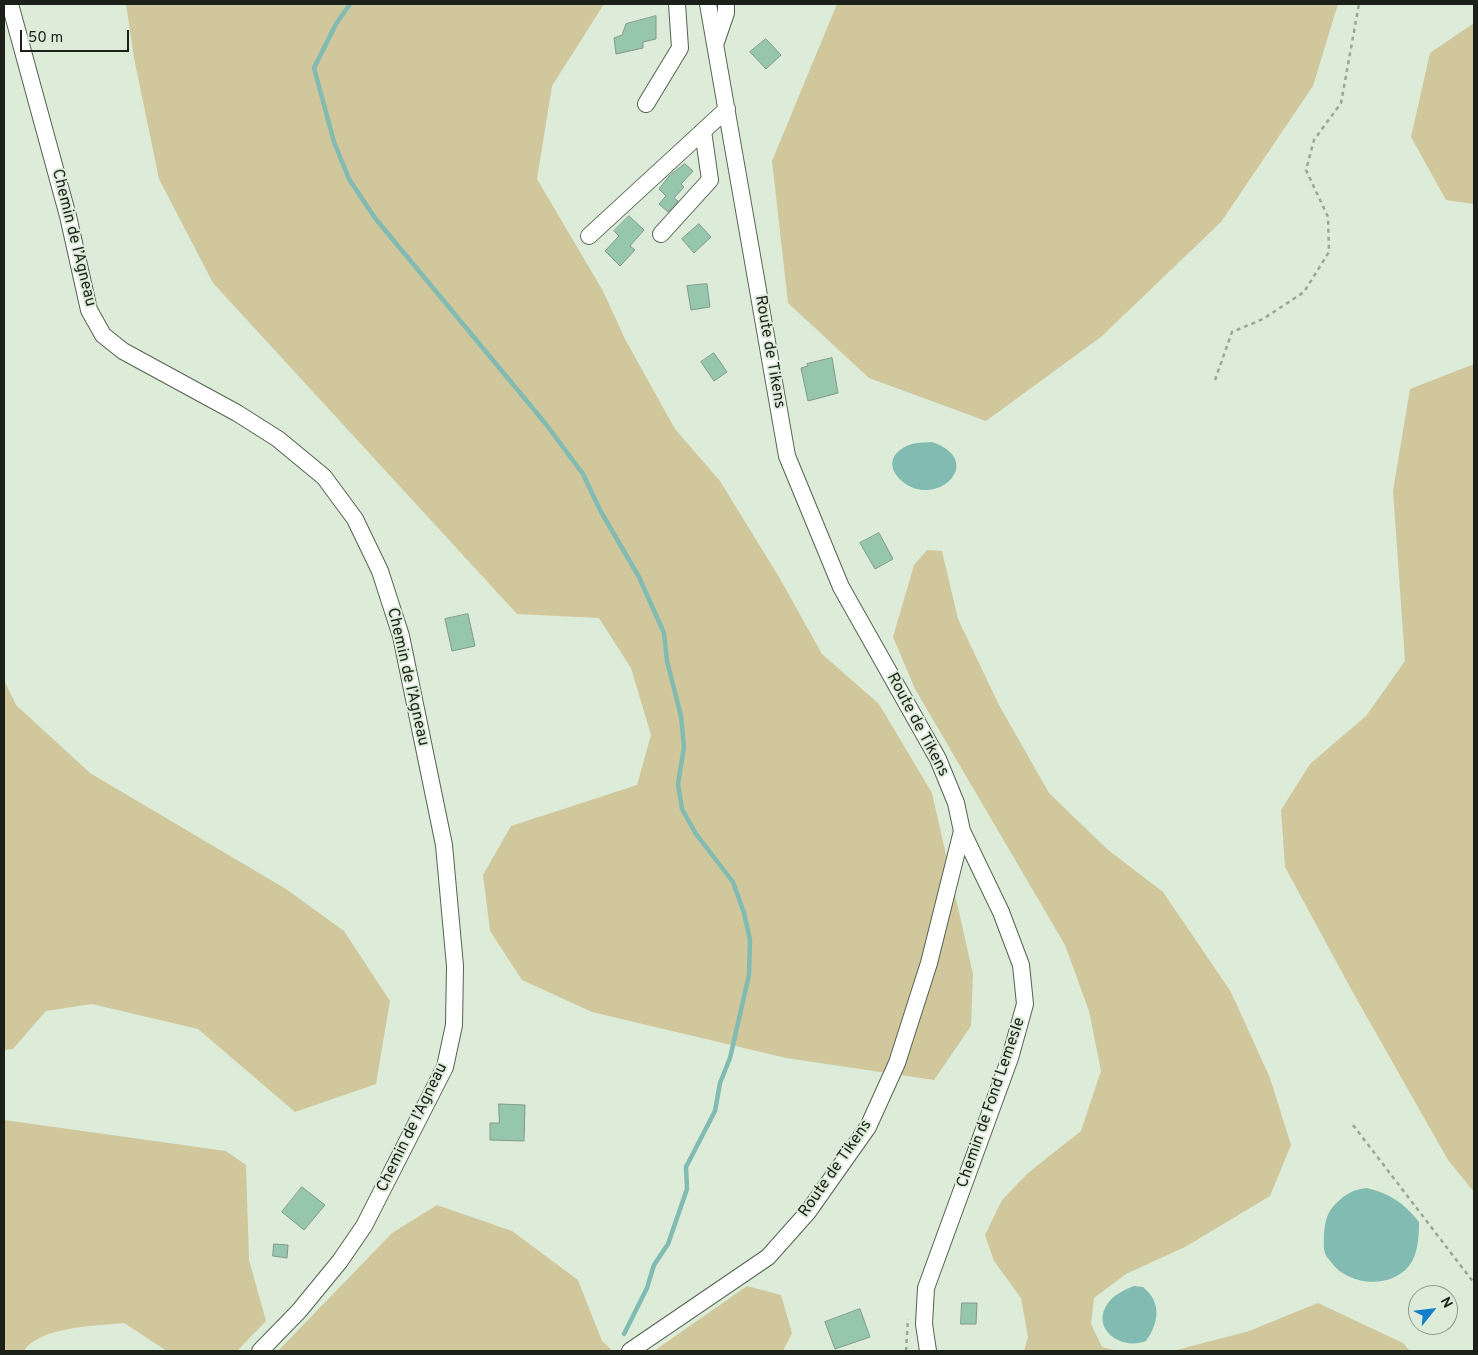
<!DOCTYPE html>
<html>
<head>
<meta charset="utf-8">
<style>
	body { margin:0 }
	#map { position:relative; width:1478px; height:1355px; overflow:hidden; background:#dcecd9; font-family:Overpass,sans-serif }
	canvas { display:block }
	.frame { position:absolute; inset:0; border:5px solid #1b2119; pointer-events:none }
	.north { position:absolute; left:1408px; top:1285px; width:50px; height:50px; box-sizing:border-box; background:#dcecd9; border:1px solid #8f9b8c; border-radius:50%; rotate:61deg; font-size:14px; font-weight:700; line-height:20px; text-align:center; color:#1b2119 }
	.north::after { content:''; display:block; margin:auto; width:18px; height:22px; background:#157ec9; clip-path:polygon(50% 0,100% 100%,50% 72%,0 100%) }
	.scale { position:absolute; left:20px; top:30px; width:109px; height:22px; box-sizing:border-box; border:2px solid #1b2119; border-top:0; padding-left:6px; font-size:15px; line-height:18px; white-space:nowrap; color:#1b2119; -webkit-text-stroke:4px #dcecd9; paint-order:stroke }
</style>
</head>
<body>
<div id="map">
<canvas width="1478" height="1355"></canvas>
<div class="frame"></div>
<div class="north">N</div>
<div class="scale">50 m</div>
</div>
<script>
const c = document.querySelector('canvas').getContext('2d');
c.lineJoin = 'round';
function fill(path, color) {
  c.fillStyle = color;
  c.fill(path, 'evenodd');
}
function trace(path, color, width, dash) {
  c.strokeStyle = color;
  c.lineWidth = width;
  c.lineCap = dash ? 'butt' : 'round';
  c.setLineDash(dash || []);
  c.stroke(path);
}
function write(font, color, halo, rows, align = 'center') {
  c.font = font + ' Overpass,sans-serif';
  c.lineWidth = 4;
  c.setLineDash([]);
  c.textBaseline = 'middle';
  c.strokeStyle = halo;
  c.fillStyle = color;
  for (const [text, x, y, turn = 0] of rows) {
    c.save();
    c.translate(x, y);
    c.rotate((+turn || 0) * Math.PI / 180);
    c.textAlign = isNaN(turn) ? turn : align;
    if (halo) c.strokeText(text, 0, 0);
    c.fillText(text, 0, 0);
    c.restore();
  }
}
fill(new Path2D(`
	M 126,4 L 604,4 L 552,86 L 537,179 L 603,291 L 625,339 L 675,429 L 720,481 L 779,577 L 822,654 L 879,704 L 932,793 L 973,974 L 971,1026 L 934,1080 L 786,1058 L 592,1012 L 522,980 L 490,931 L 483,875 L 511,826 L 637,785 L 651,735 L 631,668 L 599,618 L 517,614 L 213,283 L 159,179 L 134,58 Z
	M 837,4 L 1338,4 L 1313,86 L 1221,222 L 1101,337 L 986,421 L 869,378 L 788,303 L 772,161 Z
	M 1474,23 L 1474,204 L 1446,200 L 1411,137 L 1430,53 Z
	M 1474,364 L 1474,1192 L 1448,1160 L 1351,989 L 1285,867 L 1281,810 L 1310,764 L 1366,716 L 1405,661 L 1393,491 L 1410,389 Z
	M 927,550 L 942,551 L 958,619 L 999,705 L 1049,793 L 1107,849 L 1163,892 L 1231,992 L 1270,1078 L 1291,1145 L 1270,1196 L 1185,1247 L 1126,1274 L 1094,1298 L 1091,1324 L 1102,1347 L 1118,1351 L 1024,1351 L 1028,1337 L 1021,1298 L 994,1261 L 985,1235 L 1002,1200 L 1028,1173 L 1081,1131 L 1101,1071 L 1089,1011 L 1065,945 L 915,689 L 893,637 L 914,565 Z
	M 4,680 L 16,705 L 90,773 L 286,889 L 344,931 L 390,1001 L 376,1084 L 295,1112 L 198,1029 L 92,1004 L 46,1011 L 13,1049 L 4,1050 Z
	M 4,1120 L 226,1151 L 246,1165 L 249,1260 L 266,1321 L 237,1351 L 167,1351 L 124,1323 C 97,1326 40,1326 24,1351 L 4,1351 Z
	M 437,1205 L 512,1231 L 578,1280 L 602,1341 L 613,1351 L 278,1351 L 392,1233 Z
	M 747,1286 L 781,1295 L 792,1333 L 783,1351 L 654,1351 Z
	M 1318,1303 L 1403,1343 L 1410,1351 L 1173,1351 L 1249,1331 Z`), '#d0c79d');
fill(new Path2D(`
	M 932,442 C 987,461 937,509 903,482 C 887,469 889,453 909,445 C 916,442 925,443 932,442 Z
	M 1367,1188 C 1391,1194 1404,1203 1419,1222 C 1419,1236 1418,1255 1409,1266 C 1389,1290 1347,1285 1331,1262 C 1329,1259 1326,1257 1325,1253 C 1323,1247 1324,1240 1324,1234 C 1325,1224 1326,1216 1332,1208 C 1341,1197 1352,1189 1367,1188 Z
	M 1134,1286 L 1143,1287 C 1162,1302 1159,1323 1146,1341 C 1120,1351 1090,1328 1108,1303 C 1115,1294 1124,1290 1134,1286 Z`), '#81bbb1');
trace(new Path2D(`
	M 350,4 L 336,24 L 314,68 L 334,142 L 349,179 L 375,218 L 545,423 L 583,474 L 600,510 L 639,577 L 664,633 L 667,661 L 681,716 L 684,747 L 678,784 L 682,809 L 696,834 L 733,882 L 744,913 L 750,940 L 749,975 L 730,1058 L 720,1083 L 715,1111 L 686,1167 L 687,1189 L 668,1244 L 654,1265 L 647,1288 L 624,1334`), '#81bbb1', 4.5);
const building = new Path2D(`
	M 656,16 L 656,39 L 643,42 L 643,48 L 616,54 L 614,38 L 622,35 L 626,24 Z
	M 766,39 L 781,55 L 766,69 L 750,52 Z
	M 685,164 L 693,171 L 681,184 L 684,187 L 674,198 L 678,201 L 668,212 L 659,204 L 666,196 L 659,189 L 670,175 Z
	M 629,216 L 644,230 L 630,246 L 635,250 L 620,266 L 605,251 L 619,236 L 614,231 Z
	M 699,224 L 711,237 L 694,253 L 682,239 Z
	M 707,284 L 710,307 L 691,310 L 687,286 Z
	M 714,353 L 727,372 L 714,381 L 701,362 Z
	M 832,358 L 838,393 L 808,401 L 801,368 L 808,366 L 807,364 Z
	M 879,533 L 893,559 L 875,569 L 860,543 Z
	M 468,614 L 475,646 L 452,651 L 445,619 Z
	M 499,1104 L 525,1105 L 524,1141 L 490,1140 L 490,1123 L 499,1123 Z
	M 302,1187 L 325,1205 L 304,1230 L 282,1212 Z
	M 274,1244 L 288,1245 L 287,1258 L 273,1256 Z
	M 962,1303 L 977,1303 L 976,1324 L 961,1324 Z
	M 860,1309 L 870,1337 L 835,1349 L 825,1322 Z`);
fill(building, '#96c6ac');
trace(building, '#82998c', 1);
const minor = new Path2D(`
	M 10,4 L 68,216 L 89,310 L 103,335 L 123,351 L 237,413 L 278,439 L 324,477 L 355,519 L 380,571 L 401,636 L 444,845 L 455,966 L 454,1025 L 445,1067 L 364,1226 L 340,1261 L 299,1311 L 260,1351
	M 716,42 L 726,13 L 726,4
	M 646,104 L 680,48 L 677,4
	M 661,234 L 710,180 L 703,131
	M 589,236 L 727,109
	M 630,1351 L 768,1257 L 808,1212 L 868,1127 L 897,1063 L 929,963 L 962,831 L 956,803 L 938,759 L 841,587 L 787,456 L 708,4
	M 928,1351 L 924,1324 L 926,1288 L 1010,1058 L 1025,1004 L 1021,965 L 1001,912 L 962,831`);
trace(minor, '#546251', 18);
trace(new Path2D(`
	M 1215,380 L 1232,332 L 1263,319 L 1304,292 L 1329,252 L 1328,217 L 1306,170 L 1314,140 L 1341,103 L 1359,4
	M 1353,1125 L 1474,1283
	M 906,1351 L 908,1319`), '#9aa697', 2.5, [4, 4]);
trace(minor, '#fff', 16);
write('16px', '#1b2119', '#dcecd9', [
	["Chemin de l’Agneau",73,238,76],
	["Route de Tikens",769,352,80],
	["Chemin de l’Agneau",407,677,77],
	["Route de Tikens",917,725,62],
	["Chemin de Fond Lemesle",992,1103,-71],
	["Chemin de l’Agneau",413,1128,-64],
	["Route de Tikens",836,1169,-55]
]);
</script>
</body>
</html>
